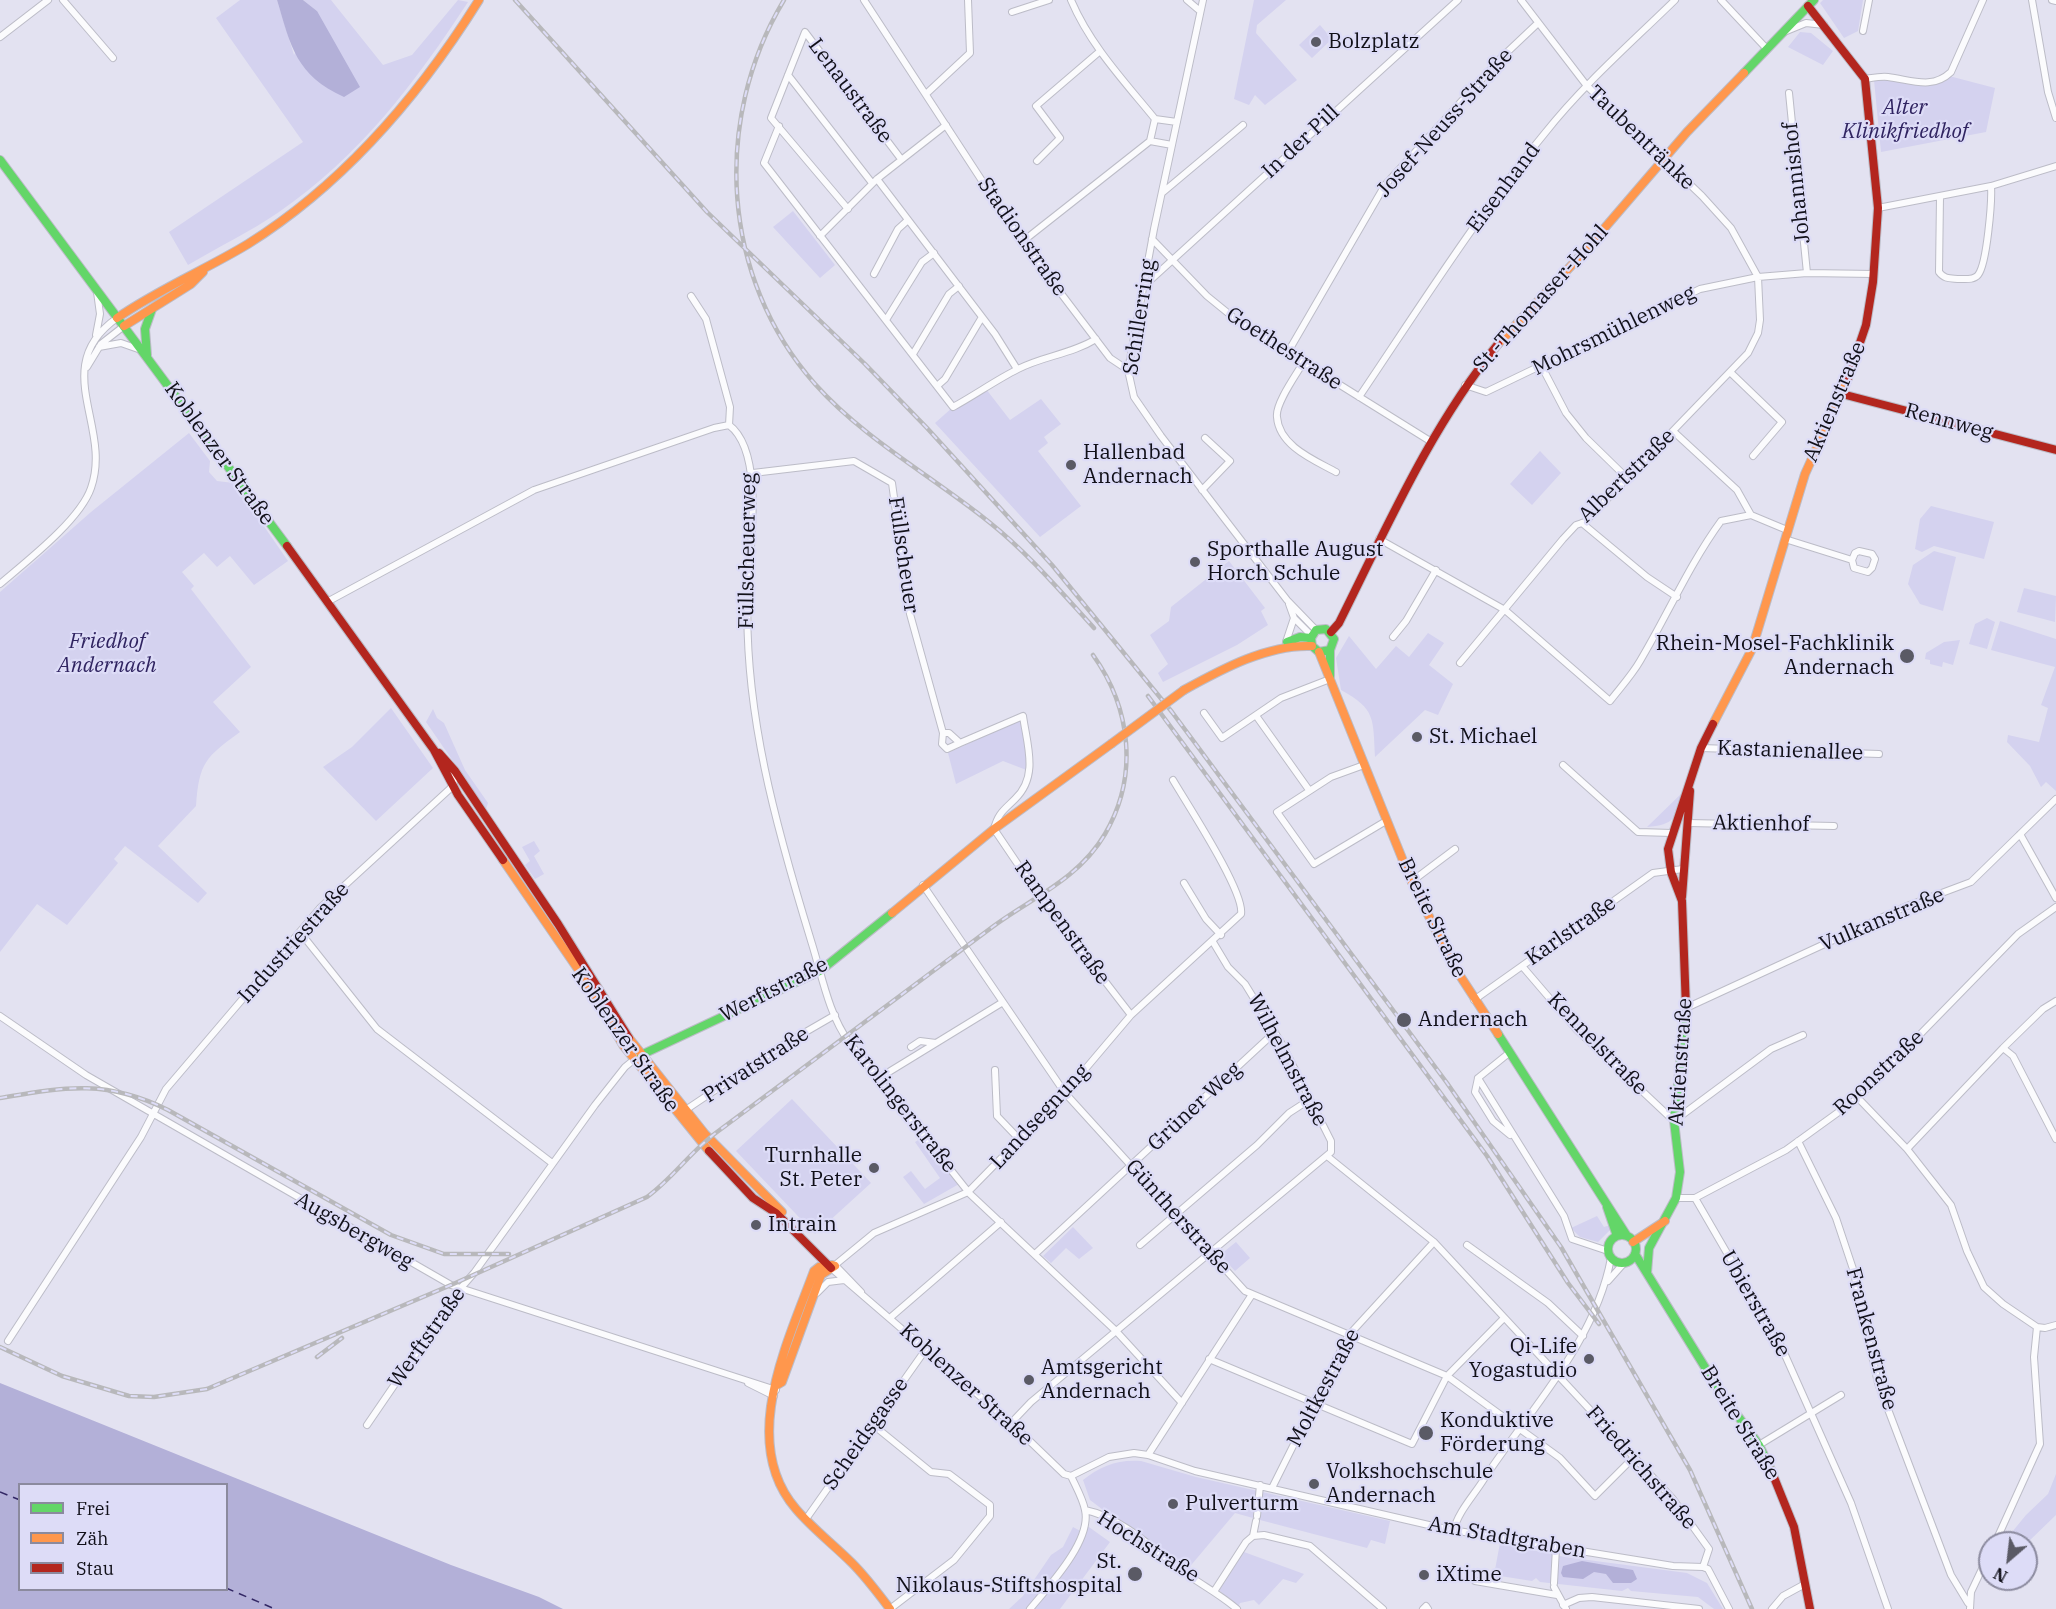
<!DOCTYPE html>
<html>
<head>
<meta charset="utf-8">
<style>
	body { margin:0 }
	#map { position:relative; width:2056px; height:1609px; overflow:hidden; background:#e3e2f1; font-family:"IBM Plex Serif",serif }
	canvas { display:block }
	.legend { position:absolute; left:18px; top:1483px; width:210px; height:108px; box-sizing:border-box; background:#dddcf7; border:2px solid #8b8a9e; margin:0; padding:8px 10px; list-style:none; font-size:18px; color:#111019 }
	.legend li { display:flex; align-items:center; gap:12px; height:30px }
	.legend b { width:30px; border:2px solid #8b8a9e }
	.north { position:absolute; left:1978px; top:1531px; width:60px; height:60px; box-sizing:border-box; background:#dddcf7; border:2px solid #8b8a9e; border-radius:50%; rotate:208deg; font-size:16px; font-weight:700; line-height:24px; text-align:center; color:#111019 }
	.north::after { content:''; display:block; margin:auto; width:21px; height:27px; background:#5a5a65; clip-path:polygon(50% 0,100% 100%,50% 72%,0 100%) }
</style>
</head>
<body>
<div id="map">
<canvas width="2056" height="1609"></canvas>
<ul class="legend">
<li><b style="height:8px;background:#63d668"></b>Frei</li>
<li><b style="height:8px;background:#ff974d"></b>Zäh</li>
<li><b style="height:8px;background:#b3261e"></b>Stau</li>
</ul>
<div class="north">N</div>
</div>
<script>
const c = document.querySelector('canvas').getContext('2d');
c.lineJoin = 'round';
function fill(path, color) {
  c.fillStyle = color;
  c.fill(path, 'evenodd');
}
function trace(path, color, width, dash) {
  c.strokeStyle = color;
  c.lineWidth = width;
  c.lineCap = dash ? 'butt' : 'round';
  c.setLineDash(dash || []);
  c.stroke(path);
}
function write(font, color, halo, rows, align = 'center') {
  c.font = font + ' "IBM Plex Serif",serif';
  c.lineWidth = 4.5;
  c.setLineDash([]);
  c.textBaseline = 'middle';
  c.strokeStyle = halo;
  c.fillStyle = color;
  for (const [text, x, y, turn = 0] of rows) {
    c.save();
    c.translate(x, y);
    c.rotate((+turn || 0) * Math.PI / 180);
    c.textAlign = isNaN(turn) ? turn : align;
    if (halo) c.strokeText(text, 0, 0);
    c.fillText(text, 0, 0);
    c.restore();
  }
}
fill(new Path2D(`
	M 240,0 L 277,0 L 294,55 L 317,11 L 303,0 L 331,0 L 383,65 L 412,55 L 458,0 L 468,2 C 415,83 360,156 279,212 C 250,232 218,247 188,265 L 169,232 L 303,142 L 216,18 Z
	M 1254,0 L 1286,0 L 1257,25 L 1256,33 L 1297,80 L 1265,105 L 1255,95 L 1249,105 L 1234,99 Z
	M 1823,0 L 1863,0 L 1858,31 L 1844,38 L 1820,3 Z
	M 1320,25 L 1332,39 L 1312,58 L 1299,45 Z
	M 1800,32 L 1811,33 L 1833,51 L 1823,65 L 1788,47 Z
	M 1949,76 L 1995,88 L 1986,132 L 1881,152 L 1874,80 C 1899,77 1929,96 1949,76 Z
	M 793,211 L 835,265 L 820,278 L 773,227 Z
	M 986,389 L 1010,420 L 1041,399 L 1061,424 L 1044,437 L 1048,443 L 1038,451 L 1081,506 L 1040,537 L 935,423 L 953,407 Z
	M 189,433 L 210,461 L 209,472 L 217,481 L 234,483 L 288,561 L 254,585 L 230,556 L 217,567 L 204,553 L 182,572 L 194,586 L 191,589 L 251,667 L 213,702 L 240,732 C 206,757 199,762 196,806 L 158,846 L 207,893 L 198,903 L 125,846 L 114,859 L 118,863 L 67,925 L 37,904 L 0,952 L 0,592 L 91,512 Z
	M 1540,451 L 1561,473 L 1532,505 L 1510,484 Z
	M 1931,506 L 1994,522 L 1984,559 L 1934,546 L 1922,552 L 1915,549 L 1920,519 Z
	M 1934,551 L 1956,557 L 1943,611 L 1920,604 L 1908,584 L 1913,565 Z
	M 1229,561 L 1265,608 L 1261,611 L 1268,625 L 1237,645 L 1163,682 L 1158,673 L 1168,664 L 1150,635 L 1169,621 L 1171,607 Z
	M 2024,588 L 2056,596 L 2055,622 L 2017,612 Z
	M 1987,618 L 1995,622 L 1987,649 L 1969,644 L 1975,624 Z
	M 2000,621 L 2056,639 L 2056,791 L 2046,782 L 2041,787 L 2030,766 L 2007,742 L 2008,735 L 2039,742 L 2048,708 L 2041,705 L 2055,667 L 1991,650 Z
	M 1428,633 L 1444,643 L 1429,665 L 1453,684 L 1438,715 L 1425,710 L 1375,757 C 1373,719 1376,709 1341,690 L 1336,658 L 1349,636 L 1376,669 L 1396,646 L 1409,657 Z
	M 1960,640 L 1953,665 L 1943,662 L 1942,667 L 1930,664 L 1930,660 L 1925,659 L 1926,653 L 1944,642 Z
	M 391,708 L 433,768 L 376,821 L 323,767 L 352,747 Z
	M 433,709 L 437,718 L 444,723 L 465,770 L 488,803 L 486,809 L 426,722 Z
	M 1021,719 L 1029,771 L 1003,761 L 956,784 L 948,753 Z
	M 1683,792 C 1678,817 1674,825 1647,827 Z
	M 534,841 L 540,851 L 534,856 L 544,874 L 535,879 L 525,865 L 530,861 L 522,847 Z
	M 792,1099 L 871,1183 L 815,1234 L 736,1151 Z
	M 923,1137 L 959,1184 L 924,1204 L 903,1177 L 911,1171 L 925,1189 L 940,1178 L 915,1142 Z
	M 1597,1216 L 1604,1227 L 1610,1225 L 1612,1228 L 1598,1242 L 1580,1237 L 1571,1228 Z
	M 1073,1227 L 1093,1248 L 1079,1259 L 1066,1248 L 1051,1263 L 1043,1256 Z
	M 1236,1242 L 1250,1258 L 1235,1271 L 1220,1255 Z
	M 1141,1461 L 1196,1477 L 1390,1521 L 1385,1544 L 1371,1540 L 1367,1548 L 1260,1520 L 1255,1516 L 1253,1518 L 1235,1513 L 1187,1570 L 1136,1530 L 1119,1522 L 1090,1500 L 1083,1480 C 1100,1466 1119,1459 1141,1461 Z
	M 2056,1474 L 2056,1515 L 2026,1544 L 2003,1543 L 2026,1515 L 2048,1494 Z
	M 1086,1525 L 1110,1542 L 1060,1609 L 1009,1609 L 1023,1596 L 1051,1555 L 1063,1547 L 1073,1527 L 1084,1533 Z
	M 1500,1543 L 1565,1557 L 1687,1573 L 1707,1583 L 1723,1609 L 1714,1609 L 1698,1597 L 1631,1591 L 1628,1588 L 1622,1591 L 1540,1582 L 1536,1578 L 1532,1581 L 1494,1575 Z
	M 1244,1552 L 1304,1574 L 1296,1583 L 1283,1579 L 1259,1605 L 1254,1600 L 1240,1603 L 1238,1607 L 1219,1590 Z`), '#d4d2ef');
fill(new Path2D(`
	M 277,0 L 303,0 L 317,11 L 360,87 L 344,97 C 296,75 291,47 277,0 Z
	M 0,1383 L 451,1565 L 539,1597 L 563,1609 L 0,1609 ZM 226,1484 L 226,1590 L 20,1590 L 20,1484 Z
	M 1582,1561 L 1633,1570 L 1637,1579 L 1631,1583 L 1613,1583 L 1606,1574 L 1594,1572 L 1583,1579 L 1563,1577 L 1561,1573 L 1563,1566 Z`), '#b3b0d8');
trace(new Path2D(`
	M 0,1492 L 20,1500
	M 226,1588 L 275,1609`), '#332865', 1.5, [8, 6]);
const street = new Path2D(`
	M 63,0 L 113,58
	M 864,0 L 1022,242 L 1110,358 L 1128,370
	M 1071,0 C 1090,45 1124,81 1155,119
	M 1187,0 L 1200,11
	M 1203,0 L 1154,229 L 1128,370 L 1134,397 L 1161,436 L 1287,600 L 1316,630
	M 1721,0 L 1766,48
	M 2032,0 L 2048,92 L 2056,118
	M 2052,0 L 2056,1
	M 1012,12 L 1049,0
	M 1863,31 L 1869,0
	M 1784,32 L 1806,23 L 1824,25
	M 0,37 L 48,0
	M 788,75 L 872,183
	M 1865,79 C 1872,78 1881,76 1888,77 C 1912,80 1932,90 1951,72 L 1983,0
	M 1789,93 L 1807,273
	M 926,94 L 970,53 L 968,0
	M 779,126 L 764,163 L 953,407 C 975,395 996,380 1018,369 C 1043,356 1072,354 1096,339
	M 1172,145 L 1150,141 L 1155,119 L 1177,122
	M 1037,161 L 1060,138 L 1036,106 L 1099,52
	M 877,179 L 995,334 L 1017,369
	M 1162,193 L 1243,125
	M 1940,197 L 1939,272 C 1945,280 1951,278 1960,279 C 1966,279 1974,280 1978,275 C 1987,264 1992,201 1991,186
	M 1878,208 L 1991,186 L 2056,166
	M 848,209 L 771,118 L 805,32 L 901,159
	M 820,236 L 877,179 L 946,125
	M 1152,239 L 1207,296 L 1239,322 L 1430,441
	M 1022,242 L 1150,141
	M 874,274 L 898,229 L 908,220
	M 1145,285 L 1458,0
	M 691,296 L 706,319 L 730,407 L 729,425
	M 886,320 L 922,262 L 934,253
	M 96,335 L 100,314 L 97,292
	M 99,347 L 121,343 L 141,350
	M 1288,352 L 1385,185 L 1501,58 L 1538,23
	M 913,354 L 949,294 L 959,286
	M 1303,363 C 1296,375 1275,404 1277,417 C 1279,446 1314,460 1336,472
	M 87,367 L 101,344 L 124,326
	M 1542,367 L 1566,413 L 1586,438 L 1628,479
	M 1730,372 L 1782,422 L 1753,456
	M 1465,385 L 1486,392 L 1700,289 L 1758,277 L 1807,273 L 1874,274
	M 937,386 L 945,379 L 982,317
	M 1359,397 C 1419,308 1477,216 1545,133 C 1583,85 1631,43 1675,0
	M 1674,432 L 1737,490 L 1751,515
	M 753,473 L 854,461 L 892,483 L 910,614 L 943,733 L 942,744 L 947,749 L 960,743 L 949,733 L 943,733
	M 1202,490 L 1230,461 L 1205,438
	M 1582,523 L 1647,577 L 1677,597
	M 1379,539 L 1505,610 L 1610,701 C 1620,688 1632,675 1640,661 C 1668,614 1689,565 1721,521 L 1751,515 L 1787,530
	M 1785,539 L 1852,560 L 1854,568 L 1868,572 L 1872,568 L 1875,559 L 1872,554 L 1859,551 L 1855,553 L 1852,560
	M 0,584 C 27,561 80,520 91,488 C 113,426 48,367 117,318
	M 327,602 L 534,490 L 714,428 L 729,425 C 765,452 750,547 748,587 C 742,708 777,830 812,944 C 822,976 829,1015 849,1042 L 970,1194 L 1116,1331 L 1182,1403
	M 1289,604 L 1294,618 L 1311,635
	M 1393,637 L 1406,621 L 1436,570
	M 1286,642 L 1294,618
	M 1460,663 L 1563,539 L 1576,525 L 1585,522 L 1748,353 L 1758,333 L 1760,320 L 1758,277 L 1731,228 L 1702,196 L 1587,86 L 1521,0
	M 1204,713 L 1222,738 L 1281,698 L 1330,679
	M 1257,717 L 1309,790
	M 960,743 L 1023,716 C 1027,745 1039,776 1015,799 C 1004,810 998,813 994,829 L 1040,897 L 1131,1015
	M 1701,748 L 1879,754
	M 1364,765 L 1331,777 L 1277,812 L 1314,864 L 1386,821
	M 1563,765 L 1638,832 L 1672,833
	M 1688,823 L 1834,826
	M 2020,834 L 2056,898
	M 1411,882 L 1455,849
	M 1184,883 L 1206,919 L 1221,935
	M 923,885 L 1065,1093 L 1245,1291 L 1447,1376 L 1560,1458 L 1595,1496 L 1634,1457
	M 300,932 L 377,1029 L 552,1163
	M 1522,966 L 1576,1029 L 1674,1121 L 1771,1049 L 1803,1035
	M 1474,1000 L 1653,873 L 1683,869
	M 1686,1008 L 1907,906 L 1971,882 L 2056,799
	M 0,1016 L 86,1075 L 451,1285 L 776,1390
	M 911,1047 L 920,1041 L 936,1043
	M 2003,1048 L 2013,1056 L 2056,1139
	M 1509,1053 L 1478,1078 L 1475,1092 L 1493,1121 L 1510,1135
	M 995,1070 L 997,1116 L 1019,1139
	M 879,1078 L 1003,1002
	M 1478,1078 L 1564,1216 L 1572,1239 L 1608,1251
	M 1858,1098 L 1907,1149 L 1951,1205 L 1967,1251 L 1984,1287 L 2003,1304 L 2037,1327 L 2045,1328 L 2056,1325
	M 684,1111 L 778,1048 L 835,1015
	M 1798,1141 L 1836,1218 L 1853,1269 L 1878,1383 L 1951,1575 L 1968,1603
	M 1907,1149 L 2003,1048 L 2043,1009 L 2056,1001
	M 1327,1156 L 1434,1242 L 1673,1499 L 1709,1549 L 1703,1567
	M 1676,1198 L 1695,1198 L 1786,1150 L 1858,1098 L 2018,934 L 2056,907
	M 1695,1198 L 1781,1346 L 1851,1503 L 1888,1609
	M 1140,1245 L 1257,1145 L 1289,1113 L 1309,1100
	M 1467,1245 L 1548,1303 L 1583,1336
	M 1035,1254 L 1275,1032
	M 831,1268 L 1011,1423 L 1064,1474 L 1071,1476
	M 1608,1281 L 1624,1263
	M 861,1292 L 835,1265 L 874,1233 L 968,1192 L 1065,1093 L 1131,1015 L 1241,914 C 1245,892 1187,804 1173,780
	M 817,1293 L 828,1282 L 844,1280
	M 891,1317 L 1001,1222
	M 8,1341 L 141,1137 L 166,1089 L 320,908 L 453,786 L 455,771
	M 1209,1359 L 1412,1444 L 1447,1376 L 1504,1318
	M 748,1383 L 774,1396
	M 1011,1423 L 1031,1402 L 1331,1152 L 1331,1141 L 1282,1044 L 1245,984 L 1228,967 L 1213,942
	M 872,1424 L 931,1472 L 949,1474 L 990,1505 L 990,1516 L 954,1560 L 890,1609
	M 367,1425 L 460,1289 L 474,1273 L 595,1105 L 625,1067 L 636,1058
	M 1759,1445 L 1841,1395
	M 1148,1455 L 1251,1296
	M 1071,1476 L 1109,1457 L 1134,1453 L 1148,1455 L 1195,1471 L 1446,1529 L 1673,1566 L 1703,1567
	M 1272,1488 L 1348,1336 L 1434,1242
	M 1085,1510 C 1125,1518 1159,1555 1191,1577 C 1207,1588 1222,1596 1237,1609
	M 1257,1516 L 1260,1485
	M 806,1519 L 926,1349
	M 1454,1530 C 1457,1513 1475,1494 1484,1479 C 1530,1409 1595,1343 1611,1258
	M 1253,1536 L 1256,1521
	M 1995,1543 L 2040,1444 L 2034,1357 L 2037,1327
	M 1703,1567 L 1708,1569 L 1729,1609
	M 1475,1581 L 1557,1595
	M 1554,1583 L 1556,1548
	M 1554,1587 L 1566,1609
	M 1215,1590 L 1246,1542 L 1253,1536 L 1264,1535 L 1310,1546 L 1383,1609
	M 1563,1605 L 1579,1598 L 1592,1597 L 1699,1609
	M 1030,1609 C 1048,1587 1092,1541 1085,1510 C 1083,1499 1076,1487 1071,1476
	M 1423,1609 L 1426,1606 L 1428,1609
	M 1772,1609 L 1783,1596 L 1805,1584
	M 1970,1609 L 1971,1592 L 1990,1552`);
const fast = new Path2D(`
	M 1744,73 L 1814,0
	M 0,160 L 287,546
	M 147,355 L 145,329 L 152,309
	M 1287,642 L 1300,637 L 1311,638
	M 1330,650 L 1319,652 L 1312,646 L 1311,638 L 1316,630 L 1326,629 L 1334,639 L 1330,650 L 1330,676
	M 1498,1034 L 1627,1236
	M 641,1055 L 820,971 L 892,913
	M 1607,1207 L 1617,1236
	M1608 1249a14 14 0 1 1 28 0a14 14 0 1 1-28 0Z
	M 1635,1254 L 1719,1390 L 1759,1445 L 1771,1470
	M 1647,1273 L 1649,1248 L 1676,1198 L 1680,1172 L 1674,1121 L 1686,1008`);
const slow = new Path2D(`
	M 117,318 C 159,289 205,270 248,244 C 345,183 419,96 479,0
	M 124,326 L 191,284 L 203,272
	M 1498,344 L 1584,252 L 1687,132 L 1744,73
	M 1319,652 L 1410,878 L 1453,965 L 1498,1034
	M 1184,690 C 1222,669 1268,644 1312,646
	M 1713,724 L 1752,649 L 1805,474 L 1847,381
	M 503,860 L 584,978 L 623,1045 L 709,1151
	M 892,913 L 994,829 L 1111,744
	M 629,1038 L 705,1134 L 782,1212
	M 1633,1242 L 1665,1221
	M 832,1265 L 819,1267 L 814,1271 C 788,1342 738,1442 796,1509 C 813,1529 834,1545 852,1563 C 866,1577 878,1593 890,1609
	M 777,1385 L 782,1382 L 821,1275 L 835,1266`);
const jam = new Path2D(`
	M 1808,6 L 1865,79 L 1878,208 L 1873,282 L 1866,325 L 1847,381
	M 1842,394 L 2056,450
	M 287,546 L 434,750 L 458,795 L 503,860
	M 1331,632 L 1339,623 C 1387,527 1430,428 1498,344
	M 439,753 L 455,771 L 558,924 L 629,1038
	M 1682,897 L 1690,791
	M 1686,1008 L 1682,901 L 1671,872 L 1668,849 L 1701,748 L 1713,724
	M 709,1151 L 753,1198 L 776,1213 L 831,1268
	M 1771,1470 L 1794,1527 L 1810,1609`);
trace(street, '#bcbcc7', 8);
trace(fast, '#bcbcc7', 10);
trace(slow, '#bcbcc7', 10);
trace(jam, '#bcbcc7', 10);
trace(street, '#fbfbfd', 6);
trace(fast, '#63d668', 8);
trace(slow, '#ff974d', 8);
trace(jam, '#b3261e', 8);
const rail = new Path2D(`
	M 515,0 L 707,212 L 865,364 L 927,428 L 1052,565 L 1172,712 L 1447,1083 L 1561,1247 L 1690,1470 L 1752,1609
	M 784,0 C 712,120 721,278 815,384 C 864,439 932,476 989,522 C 1028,553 1060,591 1094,628
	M 1148,696 L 1487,1156 L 1568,1283 L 1599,1324
	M 0,1098 C 65,1087 106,1079 168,1110 L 391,1235 L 444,1254 L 509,1254
	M 0,1347 L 62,1376 L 129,1396 L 154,1397 L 207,1389 L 451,1285 L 647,1197 C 673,1178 691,1151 717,1132 C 808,1065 899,996 991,928 C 1031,898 1078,880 1105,834 C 1139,776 1131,708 1093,655
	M 317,1357 L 342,1338`);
trace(rail, '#b8b8bb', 4.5);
trace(rail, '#dddcf7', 2, [7]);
const slowBridge = new Path2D(`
	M 1111,744 L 1184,690`);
trace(slowBridge, '#bcbcc7', 10, []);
trace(slowBridge, '#ff974d', 8);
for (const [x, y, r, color] of [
	[1316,42,6,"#5a5a65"],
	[1071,465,6,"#5a5a65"],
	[1195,562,6,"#5a5a65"],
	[1907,656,8,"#5a5a65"],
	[1417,737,6,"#5a5a65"],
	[1404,1020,8,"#5a5a65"],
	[874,1168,6,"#5a5a65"],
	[756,1225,6,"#5a5a65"],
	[1589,1359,6,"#5a5a65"],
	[1029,1380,6,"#5a5a65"],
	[1426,1433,8,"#5a5a65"],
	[1314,1484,6,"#5a5a65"],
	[1173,1504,6,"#5a5a65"],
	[1135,1574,8,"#5a5a65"],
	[1424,1575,6,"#5a5a65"]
]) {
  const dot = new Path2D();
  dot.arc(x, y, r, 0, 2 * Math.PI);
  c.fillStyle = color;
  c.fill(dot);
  trace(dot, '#dddcf7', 2);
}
write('21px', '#111019', '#dddcf7', [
	["Bolzplatz",1328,42],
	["Hallenbad",1083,453],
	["Andernach",1083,477],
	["Sporthalle August",1207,550],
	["Horch Schule",1207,574],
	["Rhein-Mosel-Fachklinik",1894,644,"right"],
	["Andernach",1894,668,"right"],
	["St. Michael",1429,737],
	["Andernach",1418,1020],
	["Turnhalle",862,1156,"right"],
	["St. Peter",862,1180,"right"],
	["Intrain",768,1225],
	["Qi-Life",1577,1347,"right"],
	["Yogastudio",1577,1371,"right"],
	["Amtsgericht",1041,1368],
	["Andernach",1041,1392],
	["Konduktive",1440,1421],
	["Förderung",1440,1445],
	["Volkshochschule",1326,1472],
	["Andernach",1326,1496],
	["Pulverturm",1185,1504],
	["St.",1122,1562,"right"],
	["Nikolaus-Stiftshospital",1122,1586,"right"],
	["iXtime",1436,1575]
], 'left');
write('21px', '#111019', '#dddcf7', [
	["Lenaustraße",850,91,53],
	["Josef-Neuss-Straße",1445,123,-48],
	["Taubentränke",1641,138,44],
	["In der Pill",1301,142,-43],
	["Johannishof",1797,183,-96],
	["Eisenhand",1504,188,-53],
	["Stadionstraße",1022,237,55],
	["St.-Thomaser-Hohl",1541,299,-48],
	["Schillerring",1140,317,-81],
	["Mohrsmühlenweg",1614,331,-26],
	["Goethestraße",1284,349,33],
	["Aktienstraße",1835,402,-67],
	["Rennweg",1949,422,15],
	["Koblenzer Straße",219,454,54],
	["Albertstraße",1627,476,-44],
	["Füllscheuerweg",748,551,-89],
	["Füllscheuer",903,555,82],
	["Kastanienallee",1790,751,2],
	["Aktienhof",1761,824,1],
	["Breite Straße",1432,918,64],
	["Vulkanstraße",1882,920,-23],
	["Rampenstraße",1062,923,54],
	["Karlstraße",1571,931,-35],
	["Industriestraße",294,943,-48],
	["Werftstraße",774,990,-27],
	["Koblenzer Straße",625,1040,55],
	["Kennelstraße",1597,1044,46],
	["Wilhelmstraße",1287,1060,62],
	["Aktienstraße",1681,1062,-86],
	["Privatstraße",756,1065,-33],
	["Roonstraße",1879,1073,-43],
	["Karolingerstraße",900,1104,52],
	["Grüner Weg",1195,1107,-43],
	["Landsegnung",1040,1117,-47],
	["Güntherstraße",1178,1217,48],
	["Augsbergweg",354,1231,30],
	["Ubierstraße",1755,1304,60],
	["Werftstraße",427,1338,-55],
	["Frankenstraße",1871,1339,75],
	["Koblenzer Straße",966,1385,42],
	["Moltkestraße",1324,1388,-62],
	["Breite Straße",1740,1423,58],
	["Scheidsgasse",866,1434,-55],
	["Friedrichstraße",1641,1468,49],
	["Am Stadtgraben",1507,1538,10],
	["Hochstraße",1148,1547,32]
]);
write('italic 21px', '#302461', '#dddcf7', [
	["Alter",1905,108],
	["Klinikfriedhof",1905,132],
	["Friedhof",107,642],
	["Andernach",107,666]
]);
</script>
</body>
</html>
